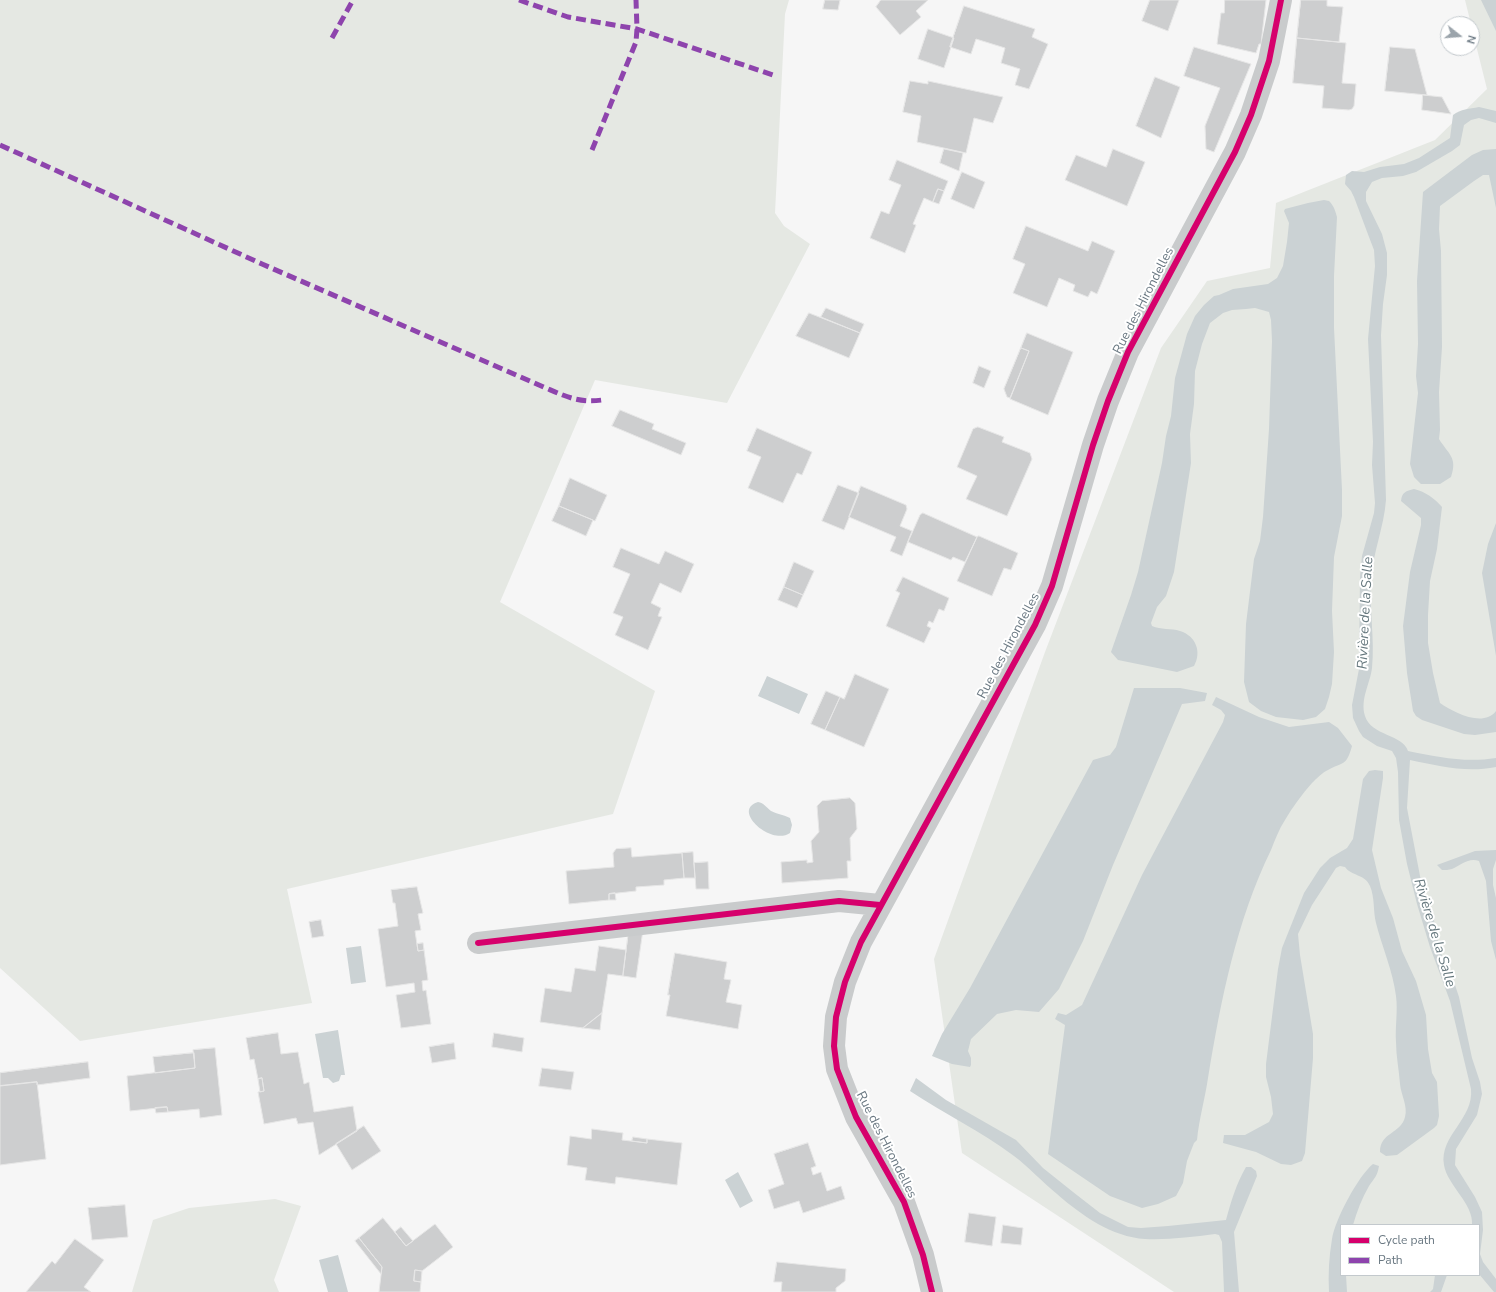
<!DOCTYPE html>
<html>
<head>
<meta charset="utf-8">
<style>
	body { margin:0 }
	#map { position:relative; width:1496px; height:1292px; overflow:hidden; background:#f6f6f6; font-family:"Nunito Sans",sans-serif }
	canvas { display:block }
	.legend { position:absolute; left:1340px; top:1224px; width:140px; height:52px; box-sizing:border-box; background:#fff; border:1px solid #c3c9cd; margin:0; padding:5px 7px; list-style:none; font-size:12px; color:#6a7882 }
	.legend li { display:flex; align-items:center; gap:8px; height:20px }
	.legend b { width:20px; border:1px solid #c3c9cd }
	.north { position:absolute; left:1440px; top:16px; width:40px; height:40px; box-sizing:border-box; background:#fff; border:1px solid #c3c9cd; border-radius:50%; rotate:107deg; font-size:11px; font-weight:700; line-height:16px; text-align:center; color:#6a7882 }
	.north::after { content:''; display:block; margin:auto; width:14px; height:18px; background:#9ba4ab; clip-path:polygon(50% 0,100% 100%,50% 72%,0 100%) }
</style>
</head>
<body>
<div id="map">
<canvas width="1496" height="1292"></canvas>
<ul class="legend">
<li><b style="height:5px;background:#d6006c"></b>Cycle path</li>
<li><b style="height:5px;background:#8e44ad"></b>Path</li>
</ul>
<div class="north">N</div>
</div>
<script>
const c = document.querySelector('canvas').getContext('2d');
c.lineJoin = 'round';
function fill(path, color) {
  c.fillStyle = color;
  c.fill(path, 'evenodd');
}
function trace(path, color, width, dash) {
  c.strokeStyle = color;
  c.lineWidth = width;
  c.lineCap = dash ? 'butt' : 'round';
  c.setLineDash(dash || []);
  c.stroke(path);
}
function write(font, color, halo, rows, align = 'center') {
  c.font = font + ' "Nunito Sans",sans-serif';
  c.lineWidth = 4;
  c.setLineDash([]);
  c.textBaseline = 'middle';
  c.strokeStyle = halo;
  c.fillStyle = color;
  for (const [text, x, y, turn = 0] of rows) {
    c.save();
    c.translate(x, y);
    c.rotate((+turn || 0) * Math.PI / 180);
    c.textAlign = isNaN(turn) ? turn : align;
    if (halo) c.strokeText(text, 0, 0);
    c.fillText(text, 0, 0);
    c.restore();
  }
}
fill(new Path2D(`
	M 0,0 L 789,0 L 785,14 L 775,213 L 784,226 L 810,244 L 727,403 L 595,380 L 500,602 L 655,691 L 613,814 L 287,889 L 312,1003 L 80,1041 L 0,968 Z
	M 1465,0 L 1496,0 L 1496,1292 L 1174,1292 L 962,1153 L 934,959 L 1045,652 L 1161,348 L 1207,281 L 1270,268 L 1276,203 L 1435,140 L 1487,89 L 1472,29 L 1472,24 L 1471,24 ZM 1341,1225 L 1479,1225 L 1479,1275 L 1341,1275 Z
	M 275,1199 L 301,1206 L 274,1280 L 279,1292 L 132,1292 L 153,1220 L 189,1208 Z`), '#e5e8e3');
fill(new Path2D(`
	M 1481,0 L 1496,0 L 1496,31 Z
	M 1479,107 L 1496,111 L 1496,123 L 1479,118 L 1471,120 L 1464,125 L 1460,145 L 1452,151 L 1416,172 L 1403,176 L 1382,178 L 1372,182 L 1366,192 L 1366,201 L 1382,234 L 1387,253 L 1387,275 L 1383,304 L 1381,335 L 1386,500 C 1384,527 1373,552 1371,580 C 1369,609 1375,639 1372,668 C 1370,684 1360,699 1365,716 C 1371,736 1403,734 1408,751 C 1438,757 1465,763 1496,758 L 1496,767 C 1466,773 1439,766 1410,760 L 1407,808 L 1420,876 L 1424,894 L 1430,913 L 1434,920 L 1437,937 L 1442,956 L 1454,982 L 1459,997 L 1472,1058 L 1480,1082 L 1482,1094 L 1477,1115 L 1456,1149 L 1455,1165 L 1475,1197 L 1482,1212 L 1483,1230 L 1480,1254 L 1483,1262 L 1496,1279 L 1496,1292 L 1494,1292 L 1479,1274 L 1479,1225 L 1472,1225 C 1474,1204 1447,1185 1444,1165 C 1439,1136 1474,1119 1471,1089 L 1450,1001 L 1430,947 L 1417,904 L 1407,864 L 1399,820 L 1398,772 L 1396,758 L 1392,751 L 1377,746 L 1363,737 L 1359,731 L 1353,718 L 1352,705 L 1359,669 L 1360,577 L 1362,556 L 1374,513 L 1375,503 L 1372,465 L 1373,442 L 1368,339 L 1375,266 L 1374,250 L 1369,237 L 1354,197 L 1351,191 L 1345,184 L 1346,175 L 1352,171 L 1364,172 L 1380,167 L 1404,164 L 1419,158 L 1450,138 L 1453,115 C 1461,109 1469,109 1479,107 Z
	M 1496,149 L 1496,208 L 1489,175 L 1483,175 L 1474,181 L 1440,206 L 1439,229 L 1441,251 L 1442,347 L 1439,392 L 1440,430 L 1439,439 C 1448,454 1458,457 1451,477 L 1440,484 L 1421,484 L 1414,477 L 1410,464 L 1418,393 L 1416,376 L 1418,344 L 1417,281 L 1423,192 L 1472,155 L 1483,150 Z
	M 1324,200 L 1329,201 C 1334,206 1335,210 1337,217 L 1334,276 L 1334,328 L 1342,490 L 1342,516 L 1334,557 L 1332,611 L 1334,652 L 1332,684 L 1329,697 L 1325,709 L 1316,717 L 1303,720 L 1276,717 L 1261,711 L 1249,702 L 1244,682 L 1246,624 L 1254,559 L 1260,541 L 1263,517 L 1269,429 L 1272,341 L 1271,320 L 1269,312 L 1255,308 L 1246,309 L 1232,310 L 1223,313 L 1210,323 L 1202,344 L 1195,371 L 1194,404 L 1190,434 L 1191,463 L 1174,572 L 1166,596 L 1157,607 L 1151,623 L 1152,626 C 1161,630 1171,628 1180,631 C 1196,636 1202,652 1194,666 L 1177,672 L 1118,660 L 1111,652 L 1131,595 L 1138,572 L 1162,463 L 1166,436 L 1171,416 L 1175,378 L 1187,334 L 1195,316 L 1204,305 L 1214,296 L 1219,295 L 1233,289 L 1268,284 L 1277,278 L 1283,266 L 1287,242 L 1289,223 L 1284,211 L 1285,209 L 1308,203 Z
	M 1414,489 C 1426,492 1434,498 1442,507 L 1437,549 L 1430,581 L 1428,615 L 1428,643 L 1433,673 L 1440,703 C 1453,712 1483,728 1496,711 L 1496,732 L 1475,735 L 1464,734 L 1422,720 L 1416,716 L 1413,711 L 1407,673 L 1403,626 L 1410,572 L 1421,525 L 1421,518 L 1401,501 C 1402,492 1406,491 1414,489 Z
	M 1496,523 L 1496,656 L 1482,573 L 1488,544 Z
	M 767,676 L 808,694 L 799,714 L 758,696 Z
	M 1134,688 L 1180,688 L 1207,693 L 1205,701 L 1182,704 L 1113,865 L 1083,941 L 1059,989 L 1039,1012 L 1016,1010 L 997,1014 L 971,1039 L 968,1051 L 971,1058 L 971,1065 L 970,1067 L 952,1064 L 932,1056 L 942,1034 L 970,988 L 1093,760 L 1110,755 L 1116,747 Z
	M 1216,697 L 1259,717 L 1289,727 L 1329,722 L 1338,728 L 1352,746 C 1346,767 1344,761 1328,770 C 1323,772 1316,779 1312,783 C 1303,793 1292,808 1285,820 C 1279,829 1275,840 1271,850 C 1236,922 1221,1000 1208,1078 C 1205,1099 1199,1119 1197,1140 L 1194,1143 L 1187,1161 L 1183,1183 L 1176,1196 L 1158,1204 L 1142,1208 L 1110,1196 L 1048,1154 L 1065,1025 L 1055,1019 L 1058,1013 L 1066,1015 L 1082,1005 L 1142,875 L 1223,722 L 1225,715 L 1221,710 L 1212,705 Z
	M 1375,770 L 1383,771 L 1383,778 L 1372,850 L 1381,888 L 1393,918 L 1402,951 L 1416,981 L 1426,1015 L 1428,1049 L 1432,1073 L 1437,1082 L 1439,1116 L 1437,1125 L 1434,1128 L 1397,1155 L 1386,1156 L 1380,1152 C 1380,1132 1401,1134 1405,1117 C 1408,1106 1401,1095 1400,1084 C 1399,1070 1396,1056 1396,1042 C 1395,1027 1398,1011 1396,996 C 1393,971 1382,947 1376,923 C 1373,911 1375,898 1370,886 C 1365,874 1351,876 1345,867 L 1340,866 L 1336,868 L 1312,905 L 1298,934 L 1300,955 L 1313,1034 L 1313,1058 L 1305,1153 L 1302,1161 L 1291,1165 L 1281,1164 L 1256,1152 L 1223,1143 L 1224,1135 L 1245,1135 L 1269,1122 L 1273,1114 L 1271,1097 L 1266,1077 L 1266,1064 L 1278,969 L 1282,948 L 1304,893 L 1320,868 L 1330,858 L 1347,848 L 1353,839 L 1363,779 L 1369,771 Z
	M 758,802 C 764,803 766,807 771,811 C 777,814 784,815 790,818 L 792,825 L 790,833 C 771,846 731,810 758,802 Z
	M 1496,850 L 1496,860 L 1493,869 L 1493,885 L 1496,898 L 1496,960 L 1491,941 L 1486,881 L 1479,861 C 1469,857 1461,865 1452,869 C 1449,870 1445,870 1442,870 L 1437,865 L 1475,851 Z
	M 361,946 L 366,982 L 351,984 L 346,948 Z
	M 338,1030 L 345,1075 L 341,1075 L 339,1081 L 333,1083 L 328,1078 L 323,1078 L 315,1034 Z
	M 916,1078 L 946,1100 L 1016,1140 L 1043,1168 L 1073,1192 L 1100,1213 L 1128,1227 L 1141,1228 L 1168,1226 L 1226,1220 C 1231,1202 1236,1184 1246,1167 L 1251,1167 L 1256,1171 L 1257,1176 L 1234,1232 L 1239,1292 L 1224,1292 L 1222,1242 L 1219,1235 L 1215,1234 C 1192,1237 1168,1240 1145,1239 C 1112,1237 1081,1215 1057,1194 C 1042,1182 1029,1167 1014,1156 C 981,1131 944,1114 910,1091 Z
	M 1373,1164 L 1379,1166 C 1377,1177 1375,1177 1369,1186 C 1362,1198 1357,1211 1353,1225 L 1341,1225 L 1341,1275 L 1346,1275 L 1347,1292 L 1329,1292 C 1328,1274 1329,1257 1332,1239 C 1335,1220 1358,1176 1373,1164 Z
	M 738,1172 L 753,1201 L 740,1208 L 725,1180 Z
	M 338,1255 L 348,1292 L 328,1292 L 319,1260 Z
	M 1435,1275 L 1447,1275 L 1441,1292 L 1430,1292 L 1433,1289 Z`), '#cbd2d4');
const building = new Path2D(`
	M 825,0 L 840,0 L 838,10 L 823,9 Z
	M 881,0 L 928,0 L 916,11 L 921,17 L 900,35 L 876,7 Z
	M 1150,0 L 1179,0 L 1168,31 L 1142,21 Z
	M 1225,0 L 1266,0 L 1261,44 L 1259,44 L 1256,53 L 1217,44 L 1221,13 L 1224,13 Z
	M 1301,0 L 1327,0 L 1327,6 L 1343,7 L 1339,42 L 1297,38 Z
	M 964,6 L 1035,29 L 1032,37 L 1048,44 L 1029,89 L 1015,85 L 1020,69 L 1001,63 L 1005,48 L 976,39 L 971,54 L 950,47 Z
	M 928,29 L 954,38 L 944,68 L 918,59 Z
	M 1297,38 L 1346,43 L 1342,83 L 1356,84 L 1354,106 L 1352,109 L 1349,110 L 1322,108 L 1324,86 L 1293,83 Z
	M 1194,47 L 1251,64 L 1214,152 L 1206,149 L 1205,126 L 1220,88 L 1184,76 Z
	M 1390,47 L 1415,49 L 1427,95 L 1385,91 Z
	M 1155,77 L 1180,87 L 1161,138 L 1136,126 Z
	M 910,81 L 928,84 L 928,81 L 1003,97 L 993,123 L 974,118 L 966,153 L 917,142 L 921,116 L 903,112 Z
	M 1423,95 L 1442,97 L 1451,114 L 1422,110 Z
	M 944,149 L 963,153 L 959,171 L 940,163 Z
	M 1113,149 L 1145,162 L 1127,206 L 1065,180 L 1076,155 L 1106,167 Z
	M 897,160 L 948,181 L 944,191 L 938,189 L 933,202 L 924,198 L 913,224 L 916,225 L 905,253 L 870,238 L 881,211 L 889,214 L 901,185 L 889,180 Z
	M 962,172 L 985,182 L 974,209 L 951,199 Z
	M 938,189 L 944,191 L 939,204 L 933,202 Z
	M 1026,226 L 1088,251 L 1092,241 L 1115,251 L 1097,294 L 1091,291 L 1088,297 L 1073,291 L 1075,285 L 1059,278 L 1047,307 L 1013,293 L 1025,264 L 1013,259 Z
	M 826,308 L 864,324 L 860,333 L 821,317 Z
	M 809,313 L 860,333 L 849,358 L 796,336 Z
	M 1027,333 L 1073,352 L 1048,415 L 1010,399 L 1029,351 L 1021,348 Z
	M 1021,348 L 1029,351 L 1010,398 L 1007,397 L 1004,389 Z
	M 979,366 L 991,371 L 984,388 L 973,383 Z
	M 620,410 L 654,424 L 652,429 L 686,443 L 681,455 L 612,426 Z
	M 978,427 L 1004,437 L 1002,442 L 1030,453 L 1032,459 L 1007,516 L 966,499 L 977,476 L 957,467 L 973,429 Z
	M 757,428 L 812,452 L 802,475 L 797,473 L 783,503 L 748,488 L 761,457 L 747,451 Z
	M 570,478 L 607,495 L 595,521 L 559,506 Z
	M 838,485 L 859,493 L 844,530 L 822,521 Z
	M 861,486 L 906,505 L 907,509 L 900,526 L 912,531 L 902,556 L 890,551 L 896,537 L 849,517 Z
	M 559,506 L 593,520 L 586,536 L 552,521 Z
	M 923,513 L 977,537 L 965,562 L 953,557 L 951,560 L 908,542 L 920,515 Z
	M 979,536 L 1018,553 L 1011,570 L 1004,568 L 992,596 L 957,581 L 977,537 Z
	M 621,548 L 659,564 L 665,551 L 694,564 L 681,593 L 660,583 L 651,603 L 661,608 L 658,616 L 662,617 L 648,650 L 615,635 L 623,617 L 613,613 L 630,574 L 613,567 Z
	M 794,562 L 814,571 L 803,595 L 784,587 Z
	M 903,577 L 949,598 L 944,611 L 939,609 L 933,623 L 929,621 L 927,626 L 931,628 L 924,643 L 886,626 L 900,593 L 896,591 Z
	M 784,587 L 803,595 L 797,608 L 778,600 Z
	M 855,674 L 889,689 L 864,747 L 825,730 L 840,697 L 844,699 Z
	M 826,691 L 840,697 L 825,730 L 811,724 Z
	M 850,798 L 855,803 L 857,829 L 850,838 L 851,861 L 847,861 L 848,878 L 782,883 L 781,862 L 807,860 L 807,863 L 813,862 L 811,841 L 819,832 L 817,806 L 822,801 Z
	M 631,848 L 632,857 L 682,853 L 684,878 L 664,880 L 664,885 L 636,887 L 636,891 L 609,894 L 609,900 L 569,904 L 566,871 L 614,867 L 613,853 L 616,849 Z
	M 693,852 L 695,878 L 684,878 L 682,853 Z
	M 708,862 L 709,889 L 696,889 L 694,863 Z
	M 417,887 L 423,913 L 418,914 L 421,930 L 415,931 L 418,951 L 424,950 L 428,980 L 422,981 L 423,991 L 426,990 L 431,1024 L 401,1028 L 396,995 L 415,992 L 414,983 L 386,987 L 378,929 L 398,926 L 395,903 L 393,903 L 391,890 Z
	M 615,893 L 616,900 L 609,900 L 609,894 Z
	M 321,920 L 324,936 L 312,938 L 309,922 Z
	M 629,930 L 643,930 L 636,978 L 623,976 Z
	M 423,943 L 424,950 L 418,951 L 417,944 Z
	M 599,946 L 626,950 L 623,976 L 608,974 L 602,1013 L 583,1028 L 540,1022 L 545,988 L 571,992 L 575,968 L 595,971 Z
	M 675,953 L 727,962 L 724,979 L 731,980 L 726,1002 L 742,1005 L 738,1029 L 666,1016 L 670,995 L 668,995 Z
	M 602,1013 L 600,1030 L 583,1028 Z
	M 278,1033 L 281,1054 L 298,1052 L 304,1084 L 309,1082 L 314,1112 L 353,1106 L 357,1131 L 319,1155 L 313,1122 L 298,1124 L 296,1118 L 264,1124 L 258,1092 L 264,1091 L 262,1078 L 258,1079 L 254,1059 L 250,1060 L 246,1038 Z
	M 494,1033 L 524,1038 L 522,1052 L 492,1047 Z
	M 454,1043 L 456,1059 L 432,1063 L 429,1047 Z
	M 215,1048 L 222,1115 L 200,1118 L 199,1109 L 168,1112 L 167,1107 L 130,1111 L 127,1076 L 195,1068 L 193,1050 Z
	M 194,1053 L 195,1068 L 155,1073 L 153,1057 Z
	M 88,1062 L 90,1078 L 37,1085 L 37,1082 L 0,1086 L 0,1073 Z
	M 542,1068 L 574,1072 L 571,1090 L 539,1086 Z
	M 262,1078 L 264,1091 L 260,1092 L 258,1079 Z
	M 37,1082 L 46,1159 L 0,1165 L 0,1086 Z
	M 167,1107 L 168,1112 L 156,1113 L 155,1108 Z
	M 364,1126 L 381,1151 L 352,1170 L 336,1144 Z
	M 592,1129 L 623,1133 L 622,1140 L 647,1143 L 647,1139 L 682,1143 L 677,1185 L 616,1177 L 615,1184 L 585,1180 L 587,1168 L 567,1165 L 570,1136 L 591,1139 Z
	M 633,1137 L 647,1139 L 647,1143 L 632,1141 Z
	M 808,1143 L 816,1166 L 811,1168 L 813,1175 L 821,1172 L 827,1191 L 841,1186 L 845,1199 L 803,1213 L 799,1201 L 774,1209 L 768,1190 L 784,1184 L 774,1154 Z
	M 125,1205 L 128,1237 L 92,1240 L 88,1208 Z
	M 969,1213 L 996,1217 L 992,1246 L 965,1242 Z
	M 383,1218 L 406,1246 L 435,1224 L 453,1247 L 422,1271 L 415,1270 L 414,1281 L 421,1282 L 420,1292 L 379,1292 L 382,1267 L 359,1238 Z
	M 1003,1225 L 1023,1228 L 1021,1245 L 1001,1243 Z
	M 401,1227 L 413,1241 L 406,1246 L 395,1232 Z
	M 359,1238 L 382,1267 L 381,1274 L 355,1241 Z
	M 75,1239 L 104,1260 L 84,1287 L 91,1292 L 26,1292 L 52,1261 L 55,1264 Z
	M 777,1262 L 846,1269 L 845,1281 L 836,1288 L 836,1292 L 781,1292 L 782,1282 L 774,1282 Z
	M 415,1270 L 422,1271 L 421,1282 L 414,1281 Z`);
fill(building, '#cdcecf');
trace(building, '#e6e6e6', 1);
trace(new Path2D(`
	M 478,943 L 839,901 L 880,905
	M 932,1292 L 923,1255 L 904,1202 L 856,1117 L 837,1069 L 834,1046 L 836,1017 L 845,982 L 861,942 L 1035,625 L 1052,586 L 1093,445 L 1108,401 L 1128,352 L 1235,152 L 1251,115 L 1269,61 L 1281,0`), '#c9cbcc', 22);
trace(new Path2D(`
	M 519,0 L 568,17 L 637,29 L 776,76
	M 332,38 L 353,0
	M 0,145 L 262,264 L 546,388 C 567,397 579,403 602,400
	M 592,150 L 636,42 L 637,29 L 636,0`), '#8e44ad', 5, [10, 5]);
trace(new Path2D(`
	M 478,943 L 839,901 L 880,905
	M 932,1292 L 923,1255 L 904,1202 L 856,1117 L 837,1069 L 834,1046 L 836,1017 L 845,982 L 861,942 L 1035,625 L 1052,586 L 1093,445 L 1108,401 L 1128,352 L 1235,152 L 1251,115 L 1269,61 L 1281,0`), '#d6006c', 6);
write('13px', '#6a7882', '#fff', [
	["Rue des Hirondelles",1144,301,-63],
	["Rue des Hirondelles",1009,646,-62],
	["Rue des Hirondelles",886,1145,63]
]);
write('italic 14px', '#66787e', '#fff', [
	["Rivière de la Salle",1366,613,-87],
	["Rivière de la Salle",1434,933,73]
]);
</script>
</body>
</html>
